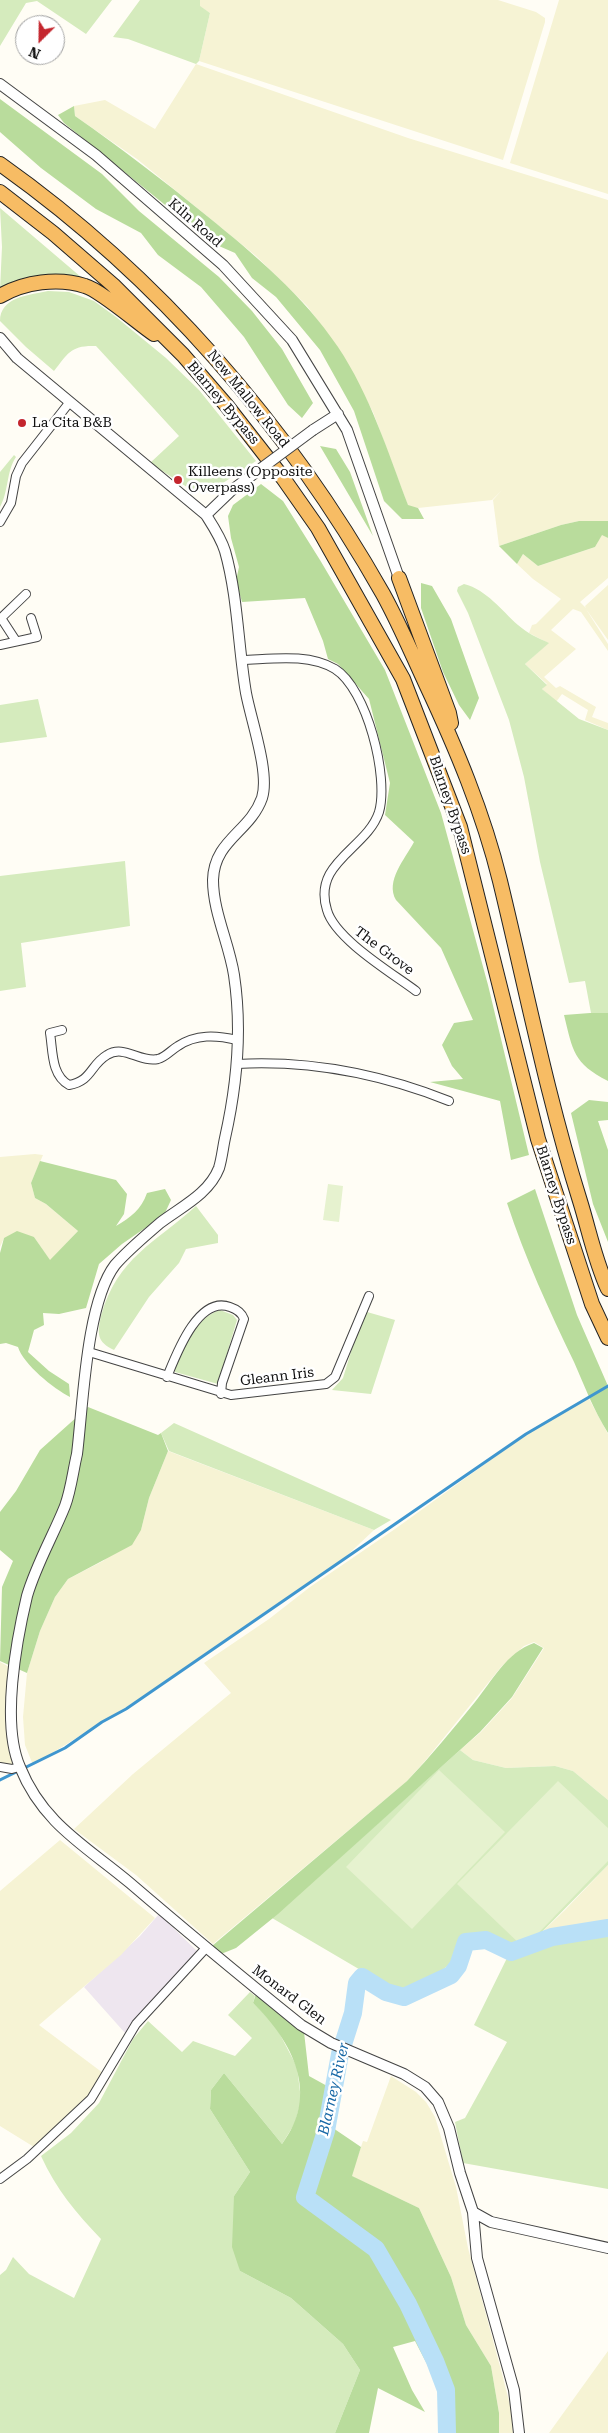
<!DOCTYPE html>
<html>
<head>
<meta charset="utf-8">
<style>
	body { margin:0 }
	#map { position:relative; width:608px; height:2433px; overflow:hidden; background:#fffdf5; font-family:"Roboto Serif",serif }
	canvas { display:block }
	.north { position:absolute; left:15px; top:15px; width:50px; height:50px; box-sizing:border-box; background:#fff; border:1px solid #a0a0a0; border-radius:50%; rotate:203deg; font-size:14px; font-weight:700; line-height:20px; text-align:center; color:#111 }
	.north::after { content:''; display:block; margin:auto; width:18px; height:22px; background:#c4262e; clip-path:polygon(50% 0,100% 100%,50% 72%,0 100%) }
</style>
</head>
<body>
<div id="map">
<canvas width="608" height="2433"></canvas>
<div class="north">N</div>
</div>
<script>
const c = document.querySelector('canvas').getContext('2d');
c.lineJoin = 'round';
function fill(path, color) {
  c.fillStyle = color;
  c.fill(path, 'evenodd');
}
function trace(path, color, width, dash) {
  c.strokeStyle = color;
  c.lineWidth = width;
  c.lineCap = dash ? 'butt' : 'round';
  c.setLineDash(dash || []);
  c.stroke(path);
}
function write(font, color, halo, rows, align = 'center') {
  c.font = font + ' "Roboto Serif",serif';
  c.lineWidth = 5;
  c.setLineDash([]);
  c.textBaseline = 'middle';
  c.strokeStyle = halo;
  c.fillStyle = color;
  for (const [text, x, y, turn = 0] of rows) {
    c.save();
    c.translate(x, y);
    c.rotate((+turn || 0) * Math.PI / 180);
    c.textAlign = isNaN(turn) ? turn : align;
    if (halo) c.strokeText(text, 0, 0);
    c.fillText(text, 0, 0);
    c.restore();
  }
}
fill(new Path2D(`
	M 159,1914 L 198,1952 L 141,2012 L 125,2033 L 84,1987 L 140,1936 Z`), '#eee6ef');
fill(new Path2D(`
	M 200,0 L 498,0 L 536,12 L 545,18 L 545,22 L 503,160 L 199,61 L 210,13 L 200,7 Z
	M 559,0 L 608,0 L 608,194 L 510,163 Z
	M 196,64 L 408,138 L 608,200 L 608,521 L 579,521 L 561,525 L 499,546 L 493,500 L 502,490 L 492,500 L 418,508 L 408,506 L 373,412 L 338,348 L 307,306 L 256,256 L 137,159 L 75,116 L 74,106 L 105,100 L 155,129 Z
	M 602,534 L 608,538 L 608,578 L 580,602 L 586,608 L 585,606 L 608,585 L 608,640 L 586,609 L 608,644 L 608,651 L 581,612 L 573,609 L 551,630 L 576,649 L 544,677 L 556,688 L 560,686 L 596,707 L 592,717 L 608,723 L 608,730 L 585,720 L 588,710 L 562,694 L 556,702 L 542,689 L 547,684 L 525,664 L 548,643 L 529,633 L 532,625 L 536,624 L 561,599 L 533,579 L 517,564 L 523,554 L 538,566 L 595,547 Z
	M 35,1154 L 43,1155 L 31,1183 L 35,1198 L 46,1204 L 78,1231 L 50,1261 L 34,1237 L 4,1238 L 0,1247 L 0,1157 Z
	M 588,1397 L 608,1434 L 608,1800 L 573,1771 L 555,1766 L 506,1768 L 473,1760 L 460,1750 L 481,1732 L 512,1698 L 544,1648 L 534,1642 L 524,1646 L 501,1667 L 425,1761 L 406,1782 L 213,1944 L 136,1875 L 74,1829 L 133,1774 L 231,1693 L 204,1663 L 269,1619 L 310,1587 L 395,1529 L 539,1425 Z
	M 168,1451 L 374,1530 L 338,1564 L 265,1612 L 163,1684 L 33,1765 L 25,1745 L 23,1717 L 27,1673 L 40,1631 L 55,1597 L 68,1579 L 103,1561 L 141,1530 L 149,1498 Z
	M 0,1662 L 15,1670 L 15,1763 L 4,1768 L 0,1767 Z
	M 60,1840 L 155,1918 L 121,1955 L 39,2025 L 103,2073 L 91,2093 L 34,2147 L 0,2126 L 0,1891 Z
	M 608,1865 L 608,1925 L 536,1938 L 565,1910 Z
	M 391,2076 L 416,2092 L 426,2102 L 435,2117 L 456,2187 L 468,2248 L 501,2370 L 511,2409 L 513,2433 L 499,2433 L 499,2413 L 491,2366 L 466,2325 L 451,2277 L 419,2208 L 351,2176 L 363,2141 L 367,2142 Z
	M 608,2351 L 608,2433 L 549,2433 L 567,2408 Z`), '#f6f3d4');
fill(new Path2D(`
	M 0,0 L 112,0 L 86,34 L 37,1 L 26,3 L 0,46 Z
	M 140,0 L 200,0 L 200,6 L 210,13 L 199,61 L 196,64 L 128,39 L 113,37 Z
	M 0,208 L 88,283 C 57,275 28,269 0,290 L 2,247 Z
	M 48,291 L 69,292 L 94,301 L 116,317 L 166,358 L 199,390 L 256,461 L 208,493 L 193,491 L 150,463 L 179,436 L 96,346 C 71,345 68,353 54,371 L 26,347 L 0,321 C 0,297 29,295 48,291 Z
	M 14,455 L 16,457 C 6,472 9,491 0,507 L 0,472 Z
	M 464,584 C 487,590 501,610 518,625 C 527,633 538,638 549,643 L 525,664 L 547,685 L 542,689 L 579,719 L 608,730 L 608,1013 L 591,1013 L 585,981 L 569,983 L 540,862 L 524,777 L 509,720 L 468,613 L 457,591 L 458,587 Z
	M 38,699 L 47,737 L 0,743 L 0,705 Z
	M 125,861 L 130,926 L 21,943 L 26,987 L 0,991 L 0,876 Z
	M 196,1206 L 218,1235 L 218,1243 L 186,1249 L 179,1263 L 149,1297 L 114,1350 C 97,1342 97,1334 101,1316 C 117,1258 155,1243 196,1206 Z
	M 220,1310 L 233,1315 L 237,1320 L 218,1384 L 175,1372 L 173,1367 C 185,1347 196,1317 220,1310 Z
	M 367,1312 L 395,1320 L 371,1394 L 332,1390 L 343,1378 L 357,1332 Z
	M 174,1423 L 391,1520 L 374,1530 L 169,1451 L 161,1433 Z
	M 460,1750 L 473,1760 L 506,1768 L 555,1766 L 573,1771 L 608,1800 L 608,1865 L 536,1938 L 524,1948 C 506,1943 480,1928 462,1939 L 457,1958 L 428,1982 L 407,1989 L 386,1985 L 272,1918 Z
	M 608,1928 L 608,2189 L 463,2163 L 455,2122 L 465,2118 L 507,2042 L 474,2025 L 508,1956 L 552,1937 Z
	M 250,1992 L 255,1996 L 253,2003 L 274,2023 L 297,2067 L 301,2100 L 295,2123 L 282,2144 L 224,2073 L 211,2090 L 210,2109 L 250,2172 L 234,2196 L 240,2271 L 291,2298 L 343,2344 L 360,2370 L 335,2433 L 0,2433 L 0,2275 L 6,2270 L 13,2257 L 29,2274 L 74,2298 L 101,2239 C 76,2213 56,2189 41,2156 L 71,2133 L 99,2103 L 133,2039 L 148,2021 L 182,2052 L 193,2041 L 235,2056 L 252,2038 L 228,2015 Z`), '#d5ebbd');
fill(new Path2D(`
	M 0,99 L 102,174 L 139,211 L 219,277 L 252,311 L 282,349 L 313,403 L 302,418 L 288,405 L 244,337 L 201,287 L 158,255 L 141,233 L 96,209 L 41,168 L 0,132 Z
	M 74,106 L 75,116 C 121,148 164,181 207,216 C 255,255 303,295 338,347 C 370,395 388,452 408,505 L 418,508 L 424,519 L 402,519 L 384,501 L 354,411 L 320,350 L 276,297 L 252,278 L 235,253 L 212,243 L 64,123 L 58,115 Z
	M 320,446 L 336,449 L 350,472 L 373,536 Z
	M 261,484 L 283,501 L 320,560 L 385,670 L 441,813 L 488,985 L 529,1155 L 511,1160 L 500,1101 L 430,1082 L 463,1079 L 452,1066 L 442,1045 L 454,1023 L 473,1020 L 441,948 L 396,900 C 385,881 405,859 414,842 L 385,815 L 390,783 L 369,699 L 338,664 L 328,659 L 323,641 L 305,598 L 242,602 L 236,581 L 239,567 L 231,538 L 228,516 L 233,505 Z
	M 579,521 L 608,521 L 608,538 L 602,535 L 595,547 L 538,566 L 523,554 L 517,564 L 499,546 L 561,525 Z
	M 421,583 L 432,586 L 451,619 L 479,698 L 470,720 L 459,705 L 443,672 L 421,608 Z
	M 590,1013 L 608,1013 L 608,1081 C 573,1063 573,1051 564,1015 Z
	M 589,1100 L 608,1102 L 608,1120 L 598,1121 L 608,1150 L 608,1242 L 593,1204 L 571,1113 Z
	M 40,1161 L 116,1180 L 127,1194 L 124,1214 L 116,1226 C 131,1217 141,1210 147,1193 L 165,1189 L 171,1200 L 164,1215 L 122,1244 L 99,1264 L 86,1308 L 59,1314 L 43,1313 L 44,1325 L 34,1330 L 28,1352 L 49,1371 L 69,1384 L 70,1397 C 54,1389 23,1364 18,1347 L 6,1343 L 0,1344 L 0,1253 L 4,1238 L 17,1231 L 34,1237 L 50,1260 L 78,1231 L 46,1204 L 35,1198 L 31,1183 Z
	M 535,1189 L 577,1315 L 608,1386 L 608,1433 C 593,1409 585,1387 574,1362 C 549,1310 525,1258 507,1203 Z
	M 88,1407 L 158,1435 L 161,1433 L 168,1451 L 149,1498 L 141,1530 L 132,1545 L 68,1579 L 55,1597 L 40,1631 L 27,1673 L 0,1661 L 2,1587 L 13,1561 L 0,1550 L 0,1512 L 16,1491 L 40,1450 Z
	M 534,1643 L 543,1648 L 512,1697 L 480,1732 L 278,1914 L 236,1948 L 221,1954 L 212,1946 L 407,1781 C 431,1756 453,1729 475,1702 C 492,1681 507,1652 534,1643 Z
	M 256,1994 L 304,2032 L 309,2076 L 338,2092 L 333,2128 L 361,2147 L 352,2176 L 419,2208 L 451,2277 L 466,2325 L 491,2366 L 499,2413 L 499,2433 L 446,2433 C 451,2401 429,2369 415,2341 L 393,2347 L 412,2390 L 425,2412 L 378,2388 L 369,2433 L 335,2433 L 360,2370 L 343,2344 L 291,2298 L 240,2271 L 232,2247 L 234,2196 L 250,2172 L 210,2109 L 211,2090 L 224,2073 L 282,2144 C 320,2094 293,2042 253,2003 Z`), '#b9dc9c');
fill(new Path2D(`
	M 328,1184 L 343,1186 L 339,1222 L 323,1220 Z
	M 439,1770 L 505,1832 L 412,1929 L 346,1867 Z
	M 558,1781 L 608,1828 L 608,1861 L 524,1948 L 457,1884 Z`), '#e6f2cf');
trace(new Path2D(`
	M 0,1780 L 65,1748 L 102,1722 L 126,1709 L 526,1434 L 608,1386`), '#3f96cf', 3);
trace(new Path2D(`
	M 447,2433 L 446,2390 L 435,2361 L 408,2304 L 376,2249 L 305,2197 L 326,2131 L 340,2054 L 353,2013 L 357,1983 L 362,1977 L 386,1992 L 404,1997 L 451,1975 L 458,1966 L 466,1942 L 486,1940 L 511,1952 L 552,1937 L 608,1928`), '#b9e0f7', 18);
const minor = new Path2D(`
	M 0,522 L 11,503 L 16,476 L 22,463 L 69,403
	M 16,641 L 1,618 L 26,594
	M 0,645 L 37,637 L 31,618
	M 242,660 C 272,659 308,653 335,669 C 367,689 389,777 379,812 C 367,849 312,862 327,910 C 335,939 392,973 416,991
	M 62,1030 L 50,1033 C 53,1051 51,1075 69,1085 C 92,1081 90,1065 107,1055 C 124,1044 140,1063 158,1059 C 166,1057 171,1050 178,1046 C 196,1034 216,1035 237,1040
	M 237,1064 C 311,1060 381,1074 449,1101
	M 89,1352 L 231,1395 L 326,1384 L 335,1377 L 369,1296
	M 167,1377 C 176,1355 198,1295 230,1307 C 236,1309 242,1313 244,1319 L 222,1383 L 221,1394
	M 0,1767 L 12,1769 L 19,1767
	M 0,2179 L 27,2159 L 91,2099 L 136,2024 L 206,1948`);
const tertiary = new Path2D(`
	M 0,84 L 96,155 L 223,265 L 292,340 L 347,430 L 399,578
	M 0,338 L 17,358 L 206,515 C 213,526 221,538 225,551 C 238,597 238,646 246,693 C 251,720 270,773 262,798 C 250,832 214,840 213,880 C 213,912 229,943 234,975 C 242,1028 237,1085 225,1138 C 223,1147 222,1158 219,1168 C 209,1194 181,1207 160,1223 C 145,1236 128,1250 115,1265 C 86,1303 83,1406 77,1454 C 73,1471 71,1490 65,1506 C 53,1536 36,1565 27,1596 C 16,1642 1,1724 20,1767 C 43,1824 86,1846 130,1883 C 186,1931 243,1978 301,2025 L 331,2043 L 404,2074 L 425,2087 L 438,2102 L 449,2128 L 460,2173 L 473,2212 L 477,2258 L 514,2390 L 519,2433
	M 313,430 L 338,414
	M 206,515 L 232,490
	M 473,2212 L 491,2222 L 608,2248`);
const trunk = new Path2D(`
	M 0,164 C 158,276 288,426 383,594 C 399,623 412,654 426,684 C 456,748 483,812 500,881 C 526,988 547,1096 580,1201 C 589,1230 595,1261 608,1289
	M 0,192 L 53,233 L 113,285 L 183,355 L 227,406 L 283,478 L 318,528 L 403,679 L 460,827 L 538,1139 L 592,1304 L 608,1338
	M 0,296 C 24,282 58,277 85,286 C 100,290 139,324 154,334
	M 399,578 L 449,713 L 451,723`);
trace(minor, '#444', 10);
trace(tertiary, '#444', 12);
trace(trunk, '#222', 16);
trace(minor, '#fff', 8);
trace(tertiary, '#fff', 10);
trace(trunk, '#f7bc64', 14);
const tertiaryBridge = new Path2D(`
	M 232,490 L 313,430`);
trace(tertiaryBridge, '#444', 12, []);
trace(tertiaryBridge, '#fff', 10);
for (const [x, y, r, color] of [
	[22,423,5,"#c4262e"],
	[178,480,5,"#c4262e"]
]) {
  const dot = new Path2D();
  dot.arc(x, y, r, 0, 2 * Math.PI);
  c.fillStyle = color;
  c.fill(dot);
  trace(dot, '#fff', 2);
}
write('14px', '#111', '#fff', [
	["Kiln Road",195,223,41],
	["New Mallow Road",248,399,51],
	["Blarney Bypass",223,403,50],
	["Blarney Bypass",450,805,71],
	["The Grove",384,951,37],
	["Blarney Bypass",556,1195,72],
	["Gleann Iris",277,1377,-7],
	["Monard Glen",289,1995,37]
]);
write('14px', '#111', '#fff', [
	["La Cita B&B",32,423],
	["Killeens (Opposite",188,472],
	["Overpass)",188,488]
], 'left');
write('italic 15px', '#1768a6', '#fff', [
	["Blarney River",334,2089,-77]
]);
</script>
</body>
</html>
